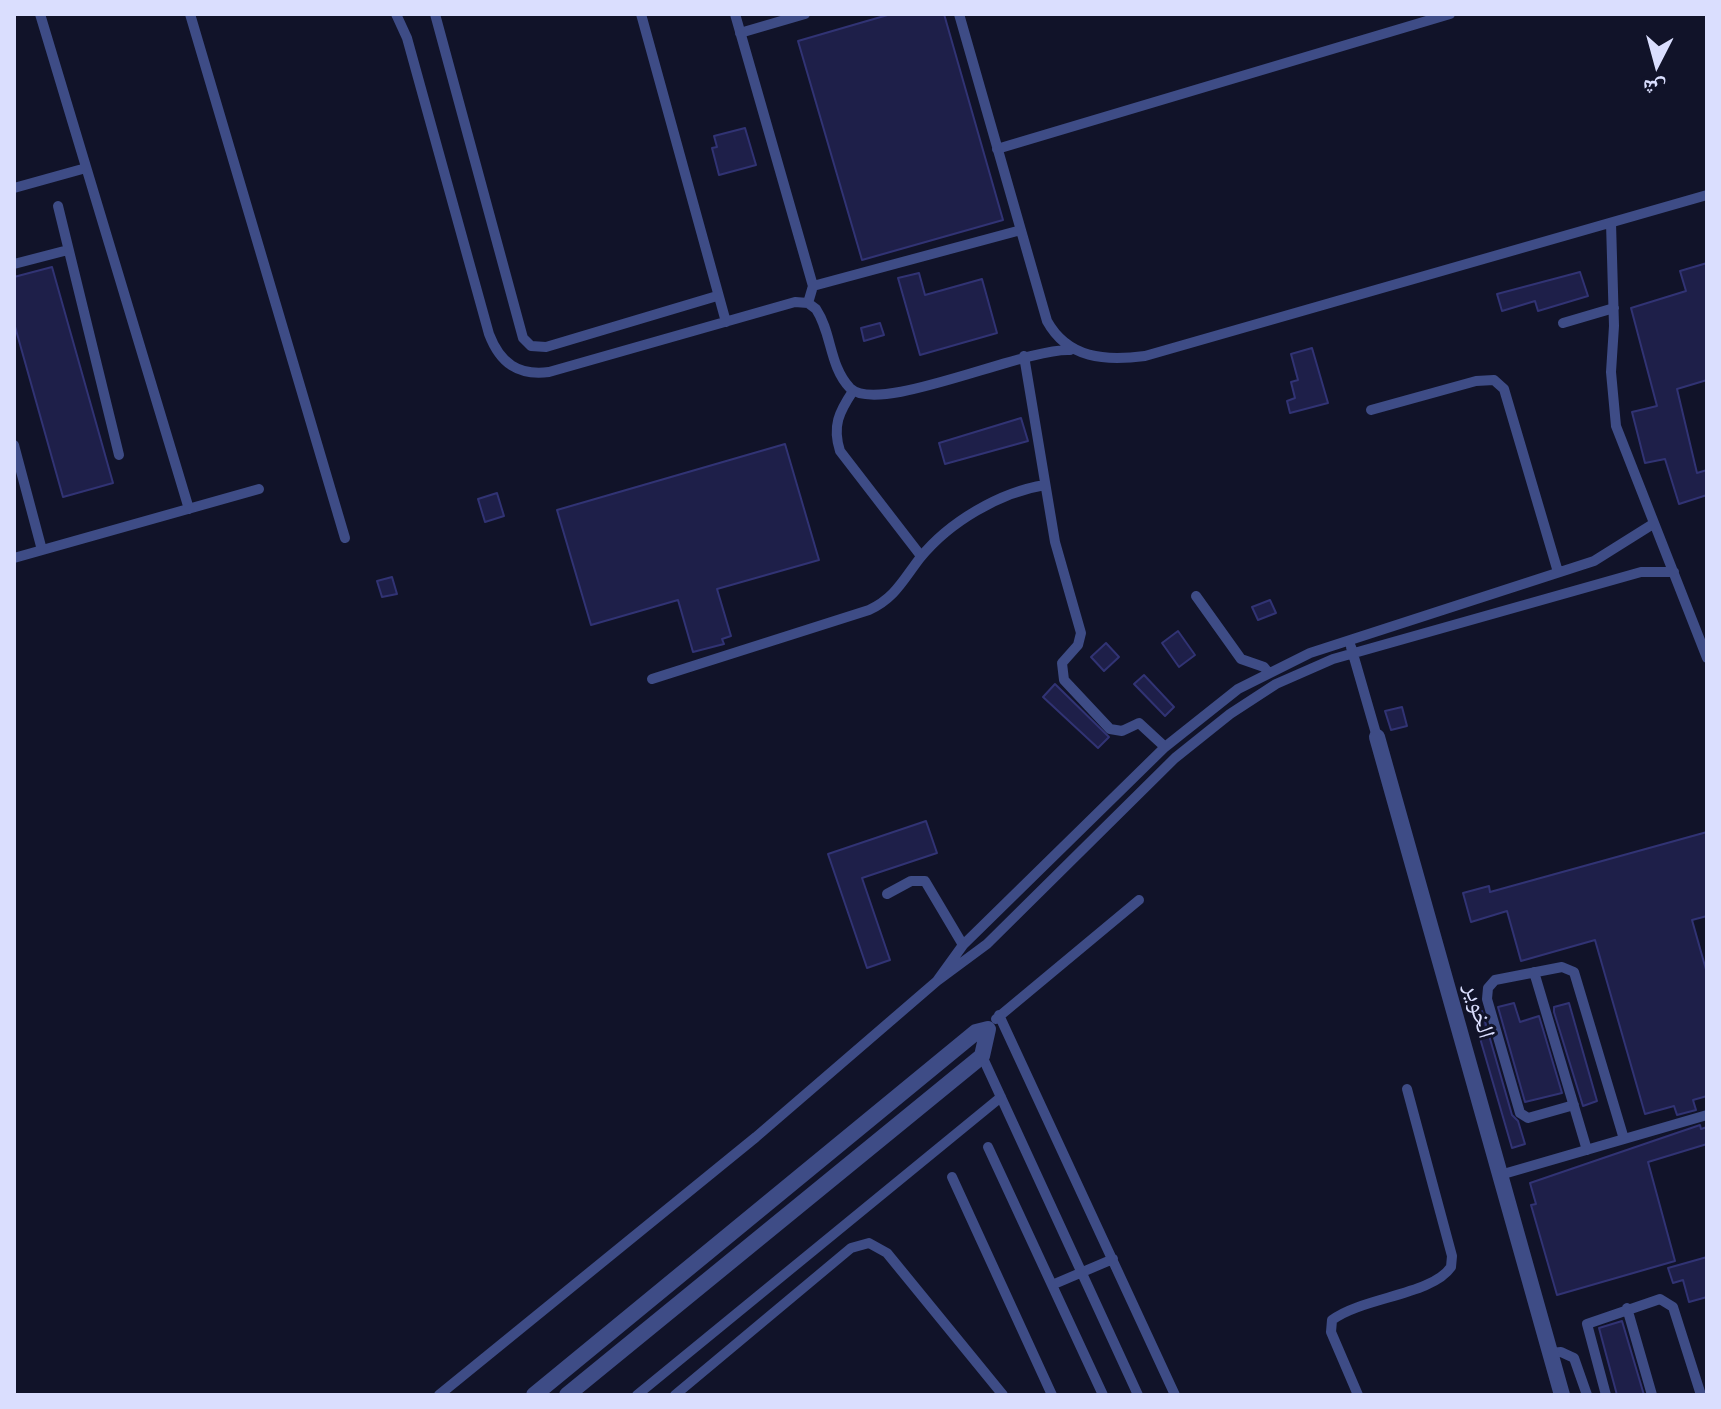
<!DOCTYPE html>
<html>
<head>
<meta charset="utf-8">
<style>
	body { margin:0 }
	#map { position:relative; width:1721px; height:1409px; overflow:hidden; background:#111329; font-family:"Work Sans","Noto Naskh Arabic",sans-serif }
	canvas { display:block }
	.frame { position:absolute; inset:0; border:16px solid #dadefe; pointer-events:none }
	.north { position:absolute; left:1617px; top:24px; width:80px; height:80px; -webkit-text-stroke:6px #111329; paint-order:stroke; rotate:186deg; font-size:22px; font-weight:700; line-height:32px; text-align:center; color:#dadefe }
	.north::after { content:''; display:block; margin:auto; width:28px; height:36px; background:#dadefe; clip-path:polygon(50% 0,100% 100%,50% 72%,0 100%) }
</style>
</head>
<body>
<div id="map">
<canvas width="1721" height="1409"></canvas>
<div class="frame"></div>
<div class="north">ش</div>
</div>
<script>
const c = document.querySelector('canvas').getContext('2d');
c.lineJoin = 'round';
function fill(path, color) {
  c.fillStyle = color;
  c.fill(path, 'evenodd');
}
function trace(path, color, width, dash) {
  c.strokeStyle = color;
  c.lineWidth = width;
  c.lineCap = dash ? 'butt' : 'round';
  c.setLineDash(dash || []);
  c.stroke(path);
}
function write(font, color, halo, rows, align = 'center') {
  c.font = font + ' "Work Sans","Noto Naskh Arabic",sans-serif';
  c.lineWidth = 6;
  c.setLineDash([]);
  c.textBaseline = 'middle';
  c.strokeStyle = halo;
  c.fillStyle = color;
  for (const [text, x, y, turn = 0] of rows) {
    c.save();
    c.translate(x, y);
    c.rotate((+turn || 0) * Math.PI / 180);
    c.textAlign = isNaN(turn) ? turn : align;
    if (halo) c.strokeText(text, 0, 0);
    c.fillText(text, 0, 0);
    c.restore();
  }
}
const building = new Path2D(`
	M 891,14 L 944,14 L 1003,220 L 862,260 L 798,41 Z
	M 745,128 L 756,165 L 719,175 L 712,148 L 717,147 L 714,136 Z
	M 1707,263 L 1707,380 L 1677,389 L 1697,473 L 1707,470 L 1707,495 L 1679,504 L 1665,459 L 1645,463 L 1632,412 L 1657,406 L 1631,308 L 1686,291 L 1680,271 Z
	M 52,267 L 113,483 L 63,497 L 14,323 L 14,277 Z
	M 1580,272 L 1588,296 L 1538,311 L 1535,301 L 1502,311 L 1497,294 Z
	M 919,273 L 925,295 L 982,279 L 997,333 L 920,355 L 898,278 Z
	M 880,323 L 884,335 L 864,341 L 861,328 Z
	M 1312,348 L 1328,403 L 1290,413 L 1287,401 L 1295,398 L 1291,382 L 1298,380 L 1291,354 Z
	M 1021,418 L 1028,441 L 945,464 L 939,443 Z
	M 785,444 L 819,560 L 717,589 L 731,636 L 722,639 L 724,644 L 693,652 L 678,600 L 591,625 L 557,510 Z
	M 497,493 L 504,516 L 485,522 L 478,499 Z
	M 392,577 L 397,594 L 382,597 L 377,581 Z
	M 1270,600 L 1276,613 L 1258,620 L 1252,607 Z
	M 1178,631 L 1195,655 L 1179,667 L 1162,643 Z
	M 1106,643 L 1119,657 L 1104,671 L 1091,657 Z
	M 1144,675 L 1174,707 L 1165,716 L 1134,684 Z
	M 1055,684 L 1109,737 L 1098,748 L 1043,697 Z
	M 1402,707 L 1407,726 L 1391,730 L 1385,711 Z
	M 926,821 L 937,853 L 862,878 L 890,960 L 867,968 L 828,854 Z
	M 1707,832 L 1707,916 L 1692,920 L 1707,973 L 1707,1096 L 1693,1100 L 1696,1110 L 1677,1115 L 1674,1106 L 1645,1114 L 1595,940 L 1521,961 L 1507,911 L 1471,922 L 1463,893 L 1489,886 L 1490,892 Z
	M 1514,1003 L 1520,1022 L 1539,1016 L 1562,1093 L 1525,1102 L 1498,1007 Z
	M 1569,1003 L 1597,1101 L 1583,1106 L 1554,1012 L 1554,1007 Z
	M 1482,1011 L 1512,1115 L 1518,1121 L 1525,1144 L 1512,1148 L 1473,1014 Z
	M 1700,1125 L 1701,1129 L 1707,1127 L 1707,1144 L 1648,1162 L 1675,1261 L 1557,1295 L 1531,1205 L 1536,1204 L 1530,1183 Z
	M 1707,1257 L 1707,1297 L 1689,1302 L 1683,1280 L 1673,1283 L 1668,1268 Z
	M 1622,1321 L 1644,1395 L 1617,1395 L 1599,1328 Z`);
fill(building, '#1e1f49');
trace(building, '#313374', 2);
trace(new Path2D(`
	M 40,14 L 189,509
	M 190,14 L 345,538
	M 396,14 L 407,38 L 489,334 C 500,363 518,376 549,372 L 795,302 L 808,303 L 816,309 C 832,333 829,366 850,388 C 878,416 1023,348 1070,350
	M 435,14 L 523,338 L 531,346 L 546,347 L 717,296
	M 641,14 L 726,322
	M 735,14 L 813,286 L 808,303
	M 959,14 L 1047,321 C 1068,359 1105,361 1145,356 L 1707,195
	M 740,33 L 805,14
	M 997,149 L 1450,14
	M 14,188 L 86,168
	M 58,206 L 119,455
	M 1611,223 L 1614,326 L 1611,372 L 1616,426 L 1707,658
	M 14,264 L 68,250
	M 813,286 L 1021,230
	M 1563,323 L 1614,308
	M 1024,356 L 1055,542 L 1081,633 L 1078,645 L 1062,663 L 1064,680 L 1110,729 L 1122,731 L 1139,723 L 1165,747
	M 853,391 C 839,412 832,426 840,451 L 921,556
	M 1371,410 L 1476,381 L 1494,380 L 1504,389 L 1558,572
	M 14,445 L 42,550
	M 14,558 L 259,489
	M 1196,596 L 1241,659 L 1264,667 L 1268,672
	M 1351,647 L 1377,737
	M 652,679 L 869,610 C 895,598 903,580 920,558 C 949,522 1000,492 1045,485
	M 887,894 L 911,881 L 925,881 L 963,945
	M 1534,972 L 1587,1150
	M 937,981 L 963,945 L 1165,747 L 1238,689 L 1310,653 L 1594,561 L 1653,524
	M 999,1015 L 1175,1395
	M 996,1019 L 1139,900
	M 982,1056 L 1138,1395
	M 1574,1105 L 1528,1118 L 1520,1113 L 1487,999 L 1488,988 L 1495,980 L 1562,967 L 1574,972 L 1624,1139
	M 988,1147 L 1103,1395
	M 1500,1175 L 1707,1115
	M 952,1177 L 1052,1395
	M 1052,1285 L 1113,1259
	M 1627,1308 L 1652,1395
	M 1550,1353 L 1561,1352 L 1574,1358 L 1587,1395
	M 439,1395 L 756,1137 L 937,981 L 987,944 L 1175,758 L 1230,714 L 1276,684 L 1333,659 L 1641,572 L 1674,572
	M 637,1395 L 1001,1097
	M 675,1395 L 851,1248 L 869,1243 L 887,1253 L 1003,1395
	M 1358,1395 L 1331,1332 L 1332,1320 C 1363,1297 1432,1295 1451,1267 L 1452,1256 L 1407,1089
	M 1606,1395 L 1587,1324 L 1660,1299 L 1673,1307 L 1701,1395`), '#3e4c86', 10);
trace(new Path2D(`
	M 1377,737 L 1562,1395
	M 534,1395 L 976,1032 L 988,1029 L 982,1056 L 567,1395`), '#3e4c86', 16);
write('24px', '#dadefe', '#111329', [
	["الخوير",1479,1011,74]
]);
</script>
</body>
</html>
